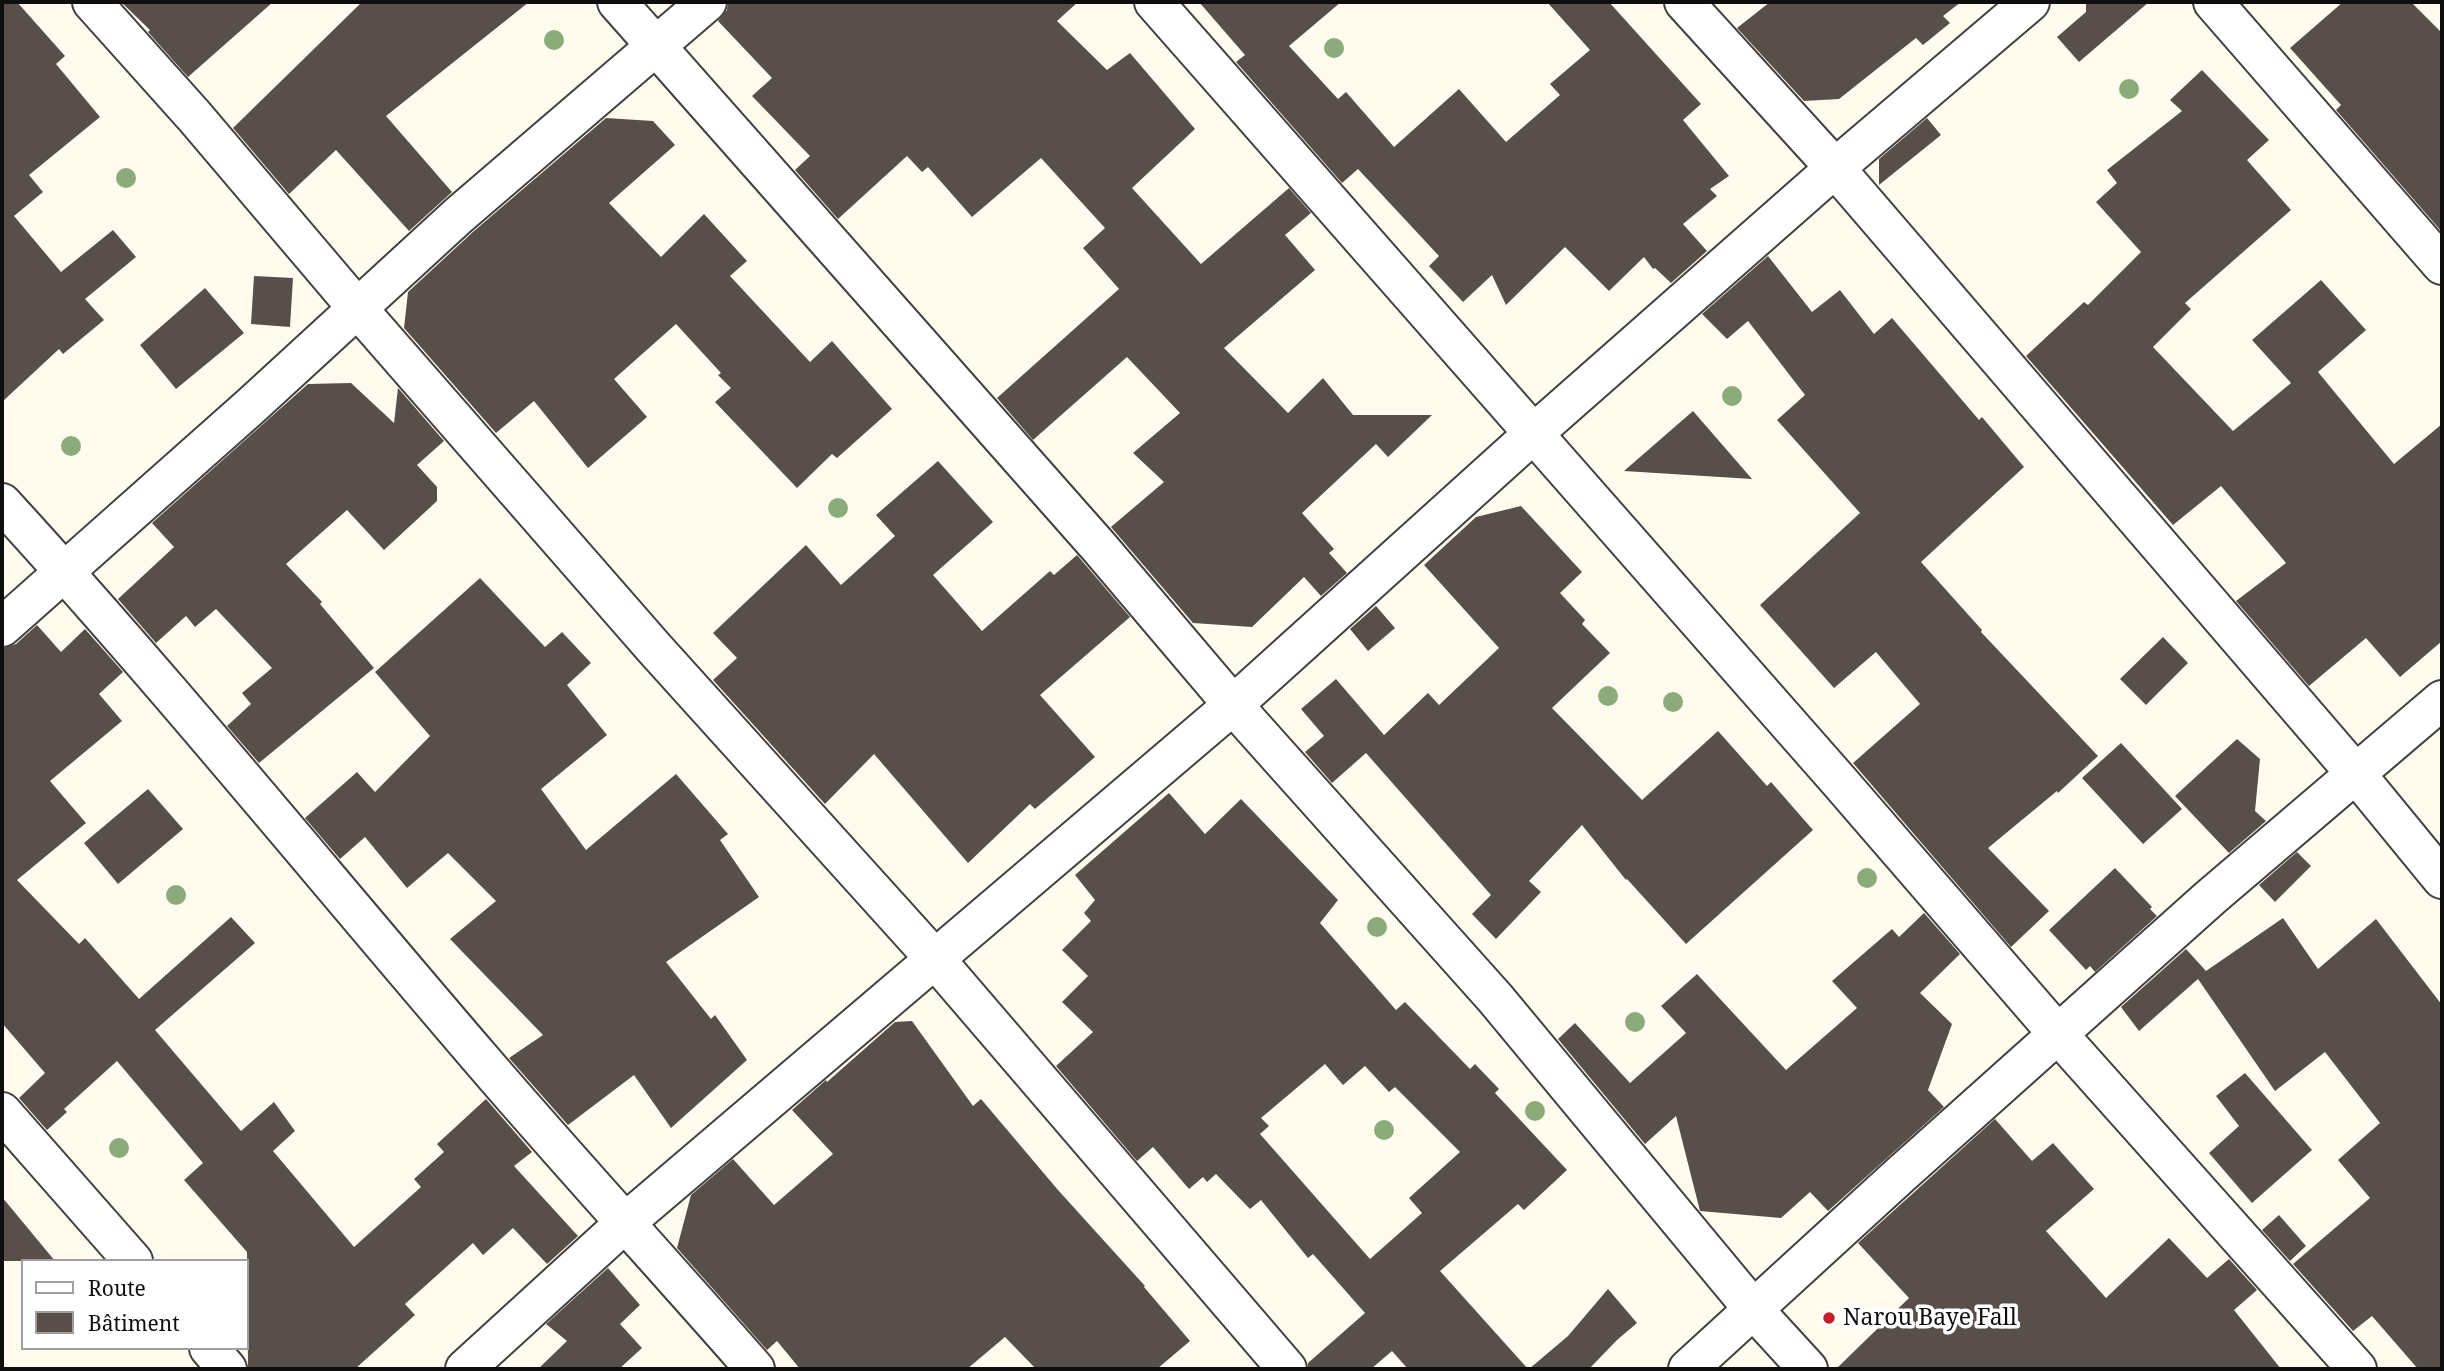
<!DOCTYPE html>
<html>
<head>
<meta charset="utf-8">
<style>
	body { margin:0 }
	#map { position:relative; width:2444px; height:1371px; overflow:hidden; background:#fffcef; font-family:"Noto Serif",serif }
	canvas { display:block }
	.frame { position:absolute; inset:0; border:4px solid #0e0e0e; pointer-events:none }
	.legend { position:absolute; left:21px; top:1259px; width:228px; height:91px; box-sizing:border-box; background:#fff; border:2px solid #9f9f9f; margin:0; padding:9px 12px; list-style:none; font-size:21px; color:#0e0e0e }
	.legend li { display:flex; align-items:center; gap:14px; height:35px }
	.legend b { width:35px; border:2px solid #9f9f9f }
</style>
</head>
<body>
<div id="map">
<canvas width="2444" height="1371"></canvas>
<div class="frame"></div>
<ul class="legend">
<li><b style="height:9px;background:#fff"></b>Route</li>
<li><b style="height:19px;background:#584f4a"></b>Bâtiment</li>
</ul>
</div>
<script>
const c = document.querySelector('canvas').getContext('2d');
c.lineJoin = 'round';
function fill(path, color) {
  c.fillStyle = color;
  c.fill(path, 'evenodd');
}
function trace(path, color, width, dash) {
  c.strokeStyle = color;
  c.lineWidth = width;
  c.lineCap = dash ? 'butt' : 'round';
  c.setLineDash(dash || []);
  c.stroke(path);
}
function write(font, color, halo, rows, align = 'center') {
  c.font = font + ' "Noto Serif",serif';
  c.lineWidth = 7;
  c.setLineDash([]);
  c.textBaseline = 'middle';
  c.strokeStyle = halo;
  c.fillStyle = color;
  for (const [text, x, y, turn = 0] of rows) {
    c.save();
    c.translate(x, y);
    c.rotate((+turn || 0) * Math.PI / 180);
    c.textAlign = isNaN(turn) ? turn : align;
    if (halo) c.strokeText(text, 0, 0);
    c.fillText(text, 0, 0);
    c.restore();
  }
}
fill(new Path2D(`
	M 2,2 L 17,2 L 65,56 L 56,64 L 100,117 L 29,175 L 43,192 L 14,216 L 61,272 L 113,230 L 136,257 L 85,299 L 104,320 L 63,354 L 59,349 L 2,402 Z
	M 121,2 L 273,2 L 188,77 L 148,32 L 150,30 Z
	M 362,2 L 529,2 L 386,116 L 452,192 L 409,231 L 336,150 L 289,194 L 233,128 Z
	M 728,2 L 1078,2 L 1057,21 L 1107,70 L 1130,53 L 1195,129 L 1132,188 L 1201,264 L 1289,188 L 1311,213 L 1285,235 L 1315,270 L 1224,348 L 1288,413 L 1323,378 L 1353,415 L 1432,415 L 1388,457 L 1376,444 L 1302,513 L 1334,549 L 1329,553 L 1347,573 L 1321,596 L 1304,577 L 1252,627 L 1193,623 L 1111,527 L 1164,482 L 1133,453 L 1180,413 L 1127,357 L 1033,440 L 997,398 L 1119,289 L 1083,248 L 1105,228 L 1041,158 L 972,217 L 928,167 L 922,172 L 907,156 L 838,219 L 795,170 L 810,156 L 752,96 L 772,78 L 718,21 L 727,10 Z
	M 1199,2 L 1341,2 L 1289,46 L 1338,99 L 1346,92 L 1394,147 L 1459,89 L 1506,142 L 1560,95 L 1550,84 L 1590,50 L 1547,2 L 1609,2 L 1701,104 L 1683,120 L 1729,176 L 1710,189 L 1717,196 L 1683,224 L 1707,251 L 1671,283 L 1655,268 L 1653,269 L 1644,257 L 1609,291 L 1565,247 L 1506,305 L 1492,275 L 1463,302 L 1429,266 L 1439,256 L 1358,169 L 1342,183 L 1236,62 L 1245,55 Z
	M 1770,2 L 1961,2 L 1943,16 L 1950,23 L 1923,45 L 1916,38 L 1839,99 L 1804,101 L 1737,28 Z
	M 2086,2 L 2149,2 L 2079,62 L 2057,37 L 2086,12 Z
	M 2343,2 L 2411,2 L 2442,33 L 2442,232 L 2336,110 L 2341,105 L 2290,48 Z
	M 2202,70 L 2269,140 L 2247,160 L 2291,210 L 2185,303 L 2191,309 L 2153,347 L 2233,431 L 2291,383 L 2252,340 L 2321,280 L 2366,330 L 2318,372 L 2394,464 L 2442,424 L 2442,641 L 2400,677 L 2366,638 L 2309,686 L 2236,601 L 2286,563 L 2221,486 L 2173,525 L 2026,356 L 2084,302 L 2088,305 L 2141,252 L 2096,202 L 2117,183 L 2107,170 L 2182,111 L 2170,100 Z
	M 606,118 L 653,121 L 675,145 L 609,203 L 661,257 L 704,214 L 747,261 L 730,276 L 810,362 L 832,341 L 892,409 L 837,458 L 832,454 L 797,488 L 715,402 L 731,388 L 718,375 L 721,373 L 676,324 L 614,379 L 647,417 L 588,468 L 534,401 L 496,433 L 404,328 L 408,292 L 474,231 Z
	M 1927,118 L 1941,135 L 1879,185 L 1879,159 Z
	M 1768,256 L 1812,312 L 1840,290 L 1874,334 L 1892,318 L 1979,420 L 1982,417 L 2024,467 L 1921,562 L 1982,630 L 1981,632 L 2098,756 L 2058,793 L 2057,791 L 1988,848 L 2049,911 L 2011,947 L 1853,763 L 1920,704 L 1876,652 L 1834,688 L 1760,605 L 1860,513 L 1777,420 L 1805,395 L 1748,321 L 1727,339 L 1702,314 Z
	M 254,276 L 293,278 L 290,327 L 251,324 Z
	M 205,288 L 244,333 L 176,389 L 140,345 Z
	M 351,383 L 394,423 L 398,388 L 444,441 L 417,465 L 437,487 L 437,501 L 384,550 L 347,510 L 286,564 L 322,602 L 320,604 L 374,668 L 259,763 L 227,726 L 251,704 L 242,693 L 272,668 L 216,609 L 195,627 L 186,616 L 156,643 L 118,599 L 174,547 L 152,523 L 308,384 Z
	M 1693,411 L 1752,479 L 1624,471 Z
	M 938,461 L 993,522 L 933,575 L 982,631 L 1050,571 L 1054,575 L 1077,555 L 1130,617 L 1040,695 L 1095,757 L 1035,809 L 1030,804 L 968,863 L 874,754 L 825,804 L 713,680 L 737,658 L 713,633 L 806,545 L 841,585 L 895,536 L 876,515 Z
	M 1521,506 L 1582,572 L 1560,593 L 1585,620 L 1582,624 L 1610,653 L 1552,708 L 1642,800 L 1718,731 L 1767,786 L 1771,782 L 1813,830 L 1686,944 L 1627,879 L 1626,880 L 1582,825 L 1529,881 L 1541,892 L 1496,939 L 1472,914 L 1491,895 L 1366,753 L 1332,783 L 1305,752 L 1324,736 L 1301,709 L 1336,679 L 1384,735 L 1428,693 L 1439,705 L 1499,648 L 1424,565 L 1476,517 Z
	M 480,578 L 545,647 L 562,632 L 591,663 L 567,685 L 607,735 L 541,789 L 586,850 L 676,774 L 728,834 L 720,840 L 759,897 L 666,962 L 711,1019 L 715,1015 L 747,1060 L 671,1128 L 634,1075 L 568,1125 L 509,1058 L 543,1035 L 450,939 L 496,901 L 448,853 L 407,888 L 365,837 L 340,859 L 305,818 L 357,772 L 375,792 L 430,736 L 375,672 Z
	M 1376,606 L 1395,628 L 1368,651 L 1350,629 Z
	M 37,625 L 61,652 L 85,629 L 123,672 L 99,694 L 122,721 L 50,781 L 86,823 L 17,880 L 79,944 L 85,938 L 139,999 L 231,917 L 255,943 L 155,1030 L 241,1131 L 274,1102 L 295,1131 L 273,1151 L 354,1247 L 421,1187 L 414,1179 L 444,1152 L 437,1144 L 486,1099 L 532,1152 L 514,1166 L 578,1236 L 547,1264 L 513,1228 L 483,1255 L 473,1243 L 405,1304 L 415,1315 L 355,1369 L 248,1369 L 247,1252 L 184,1180 L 203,1163 L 117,1061 L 64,1109 L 67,1112 L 47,1130 L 19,1098 L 45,1073 L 2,1023 L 2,648 L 16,644 Z
	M 2163,637 L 2188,663 L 2146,705 L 2120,679 Z
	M 2237,739 L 2260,759 L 2255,811 L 2266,821 L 2229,853 L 2175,796 Z
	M 2121,743 L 2182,809 L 2143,844 L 2082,778 Z
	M 148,789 L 183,829 L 118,884 L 84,843 Z
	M 1169,793 L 1205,834 L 1241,799 L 1338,900 L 1320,923 L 1396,1010 L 1405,1002 L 1470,1069 L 1475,1064 L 1499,1089 L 1495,1093 L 1567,1170 L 1524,1210 L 1518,1204 L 1440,1271 L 1528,1369 L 1408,1369 L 1392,1351 L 1371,1369 L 1308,1369 L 1308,1363 L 1365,1313 L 1313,1254 L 1308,1258 L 1261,1200 L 1250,1209 L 1216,1174 L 1207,1182 L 1203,1177 L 1189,1189 L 1153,1147 L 1137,1161 L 1056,1066 L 1093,1032 L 1062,1002 L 1088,976 L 1062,950 L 1091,921 L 1084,913 L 1095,900 L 1075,875 ZM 1325,1064 L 1343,1085 L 1365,1066 L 1389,1092 L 1395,1087 L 1460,1152 L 1409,1198 L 1422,1213 L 1370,1259 L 1260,1134 L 1269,1126 L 1261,1118 Z
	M 2297,852 L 2311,866 L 2275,902 L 2259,885 Z
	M 2115,868 L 2152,907 L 2150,909 L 2157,916 L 2095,972 L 2090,966 L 2086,970 L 2049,930 Z
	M 1924,913 L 1960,954 L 1920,993 L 1952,1024 L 1928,1090 L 1944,1107 L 1828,1211 L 1810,1192 L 1781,1218 L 1700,1211 L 1676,1116 L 1645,1144 L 1558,1039 L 1575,1023 L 1630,1083 L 1686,1033 L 1661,1006 L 1697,974 L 1786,1070 L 1857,1008 L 1832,981 L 1892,929 L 1899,937 Z
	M 2283,918 L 2318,969 L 2376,919 L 2442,1005 L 2442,1369 L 2418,1369 L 2372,1316 L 2353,1331 L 2293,1264 L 2370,1198 L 2338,1160 L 2380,1123 L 2325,1052 L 2275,1091 L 2198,979 L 2139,1031 L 2121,1007 L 2186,949 L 2206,971 Z
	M 912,1021 L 973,1106 L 981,1099 L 1058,1190 L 1145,1286 L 1144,1287 L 1190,1341 L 1157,1369 L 1036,1369 L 1005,1337 L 967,1369 L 800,1369 L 777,1341 L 767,1350 L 677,1248 L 691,1195 L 733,1159 L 774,1205 L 833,1154 L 792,1110 L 826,1080 L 827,1082 L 895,1022 Z
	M 2245,1073 L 2312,1150 L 2252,1203 L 2209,1153 L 2239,1126 L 2216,1096 Z
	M 1995,1119 L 2032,1161 L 2053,1143 L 2094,1189 L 2046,1231 L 2106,1298 L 2169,1238 L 2207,1278 L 2229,1259 L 2257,1290 L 2234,1310 L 2281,1369 L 1836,1369 L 1909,1298 L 1858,1243 Z
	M 2,1197 L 55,1261 L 2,1261 Z
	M 2279,1215 L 2306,1246 L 2290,1261 L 2262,1230 Z
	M 608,1268 L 640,1305 L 620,1324 L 642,1348 L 619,1369 L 538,1369 L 567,1341 L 546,1324 Z
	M 1608,1289 L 1637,1323 L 1617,1340 L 1589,1369 L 1529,1369 L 1568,1336 Z`), '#584f4a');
const minor = new Path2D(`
	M 92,2 L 195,117 L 358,309 L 655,649 L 935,959 L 1287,1369
	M 617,2 L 1099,547 L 1233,705 L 1495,998 L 1754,1310 L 1808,1369
	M 1154,2 L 1839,781 L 2057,1033 L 2357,1369
	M 1684,2 L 1835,168 L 2356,774 L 2442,879
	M 2213,2 L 2442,265
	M 2,503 C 167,683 321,873 480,1058 C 570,1163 664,1265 755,1369
	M 2,627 L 251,406 L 459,215 L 707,2
	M 2,1112 L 133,1261
	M 209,1348 L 227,1369
	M 465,1369 L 626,1222 L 1233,705 L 1533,434 L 1835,168 L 2030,2
	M 1688,1369 L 1899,1176 L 2211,897 L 2442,700`);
trace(minor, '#414141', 42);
trace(minor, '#fff', 38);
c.fillStyle = '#8bac7a';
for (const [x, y] of [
	[554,40],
	[1334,48],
	[2129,89],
	[126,178],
	[1732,396],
	[71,446],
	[838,508],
	[1608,696],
	[1673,702],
	[1867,878],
	[176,895],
	[1377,927],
	[1635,1022],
	[1535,1111],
	[1384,1130],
	[119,1148]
]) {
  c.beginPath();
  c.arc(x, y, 10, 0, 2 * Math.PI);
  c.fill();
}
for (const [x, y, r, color] of [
	[1829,1318,7,"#c71d28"]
]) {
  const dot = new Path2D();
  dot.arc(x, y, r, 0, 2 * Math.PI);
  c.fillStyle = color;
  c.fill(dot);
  trace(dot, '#fff', 2.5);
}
write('23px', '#0e0e0e', '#fff', [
	["Narou Baye Fall",1843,1318]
], 'left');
</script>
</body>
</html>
